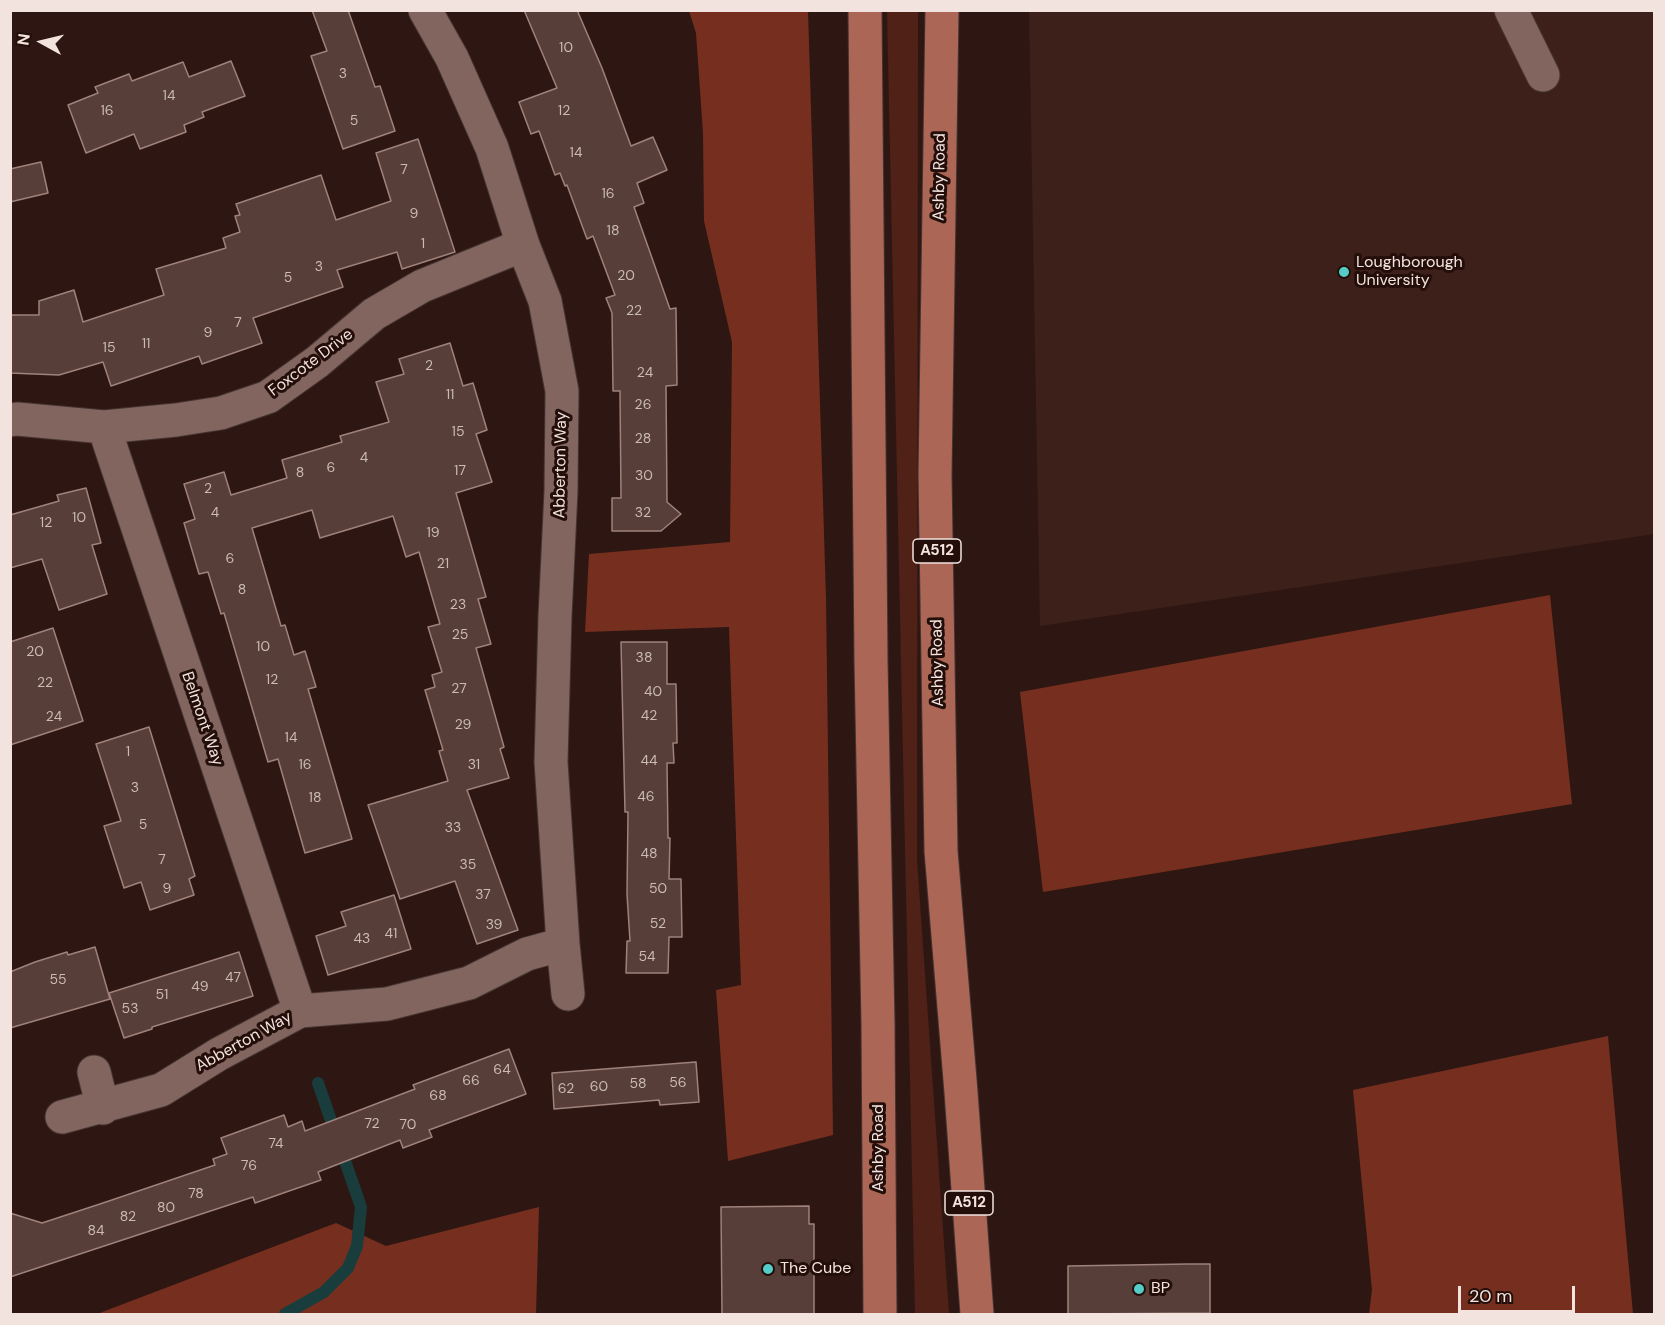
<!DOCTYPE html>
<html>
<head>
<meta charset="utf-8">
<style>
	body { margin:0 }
	#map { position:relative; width:1665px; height:1325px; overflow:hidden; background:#2e1712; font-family:"DM Sans",sans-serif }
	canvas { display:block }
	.frame { position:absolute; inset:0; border:12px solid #f3e3df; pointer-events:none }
	.north { position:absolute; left:12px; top:12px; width:60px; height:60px; -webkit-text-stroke:4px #230e09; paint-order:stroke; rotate:278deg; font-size:16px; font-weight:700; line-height:24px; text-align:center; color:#f3e3df }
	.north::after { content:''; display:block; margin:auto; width:21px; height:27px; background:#f3e3df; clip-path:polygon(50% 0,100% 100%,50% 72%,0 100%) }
	.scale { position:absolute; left:1458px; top:1286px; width:117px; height:27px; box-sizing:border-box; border:3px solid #f3e3df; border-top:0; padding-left:8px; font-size:18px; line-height:21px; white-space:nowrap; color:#f3e3df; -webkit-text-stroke:4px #230e09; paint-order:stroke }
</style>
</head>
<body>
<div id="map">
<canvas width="1665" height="1325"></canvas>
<div class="frame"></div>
<div class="north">N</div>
<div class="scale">20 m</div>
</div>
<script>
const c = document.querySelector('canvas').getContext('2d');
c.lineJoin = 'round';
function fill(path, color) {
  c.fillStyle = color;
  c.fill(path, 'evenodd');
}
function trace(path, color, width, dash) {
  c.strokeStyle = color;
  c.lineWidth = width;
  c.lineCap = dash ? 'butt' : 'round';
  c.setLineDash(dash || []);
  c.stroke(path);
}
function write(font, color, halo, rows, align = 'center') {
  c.font = font + ' "DM Sans",sans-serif';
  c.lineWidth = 6;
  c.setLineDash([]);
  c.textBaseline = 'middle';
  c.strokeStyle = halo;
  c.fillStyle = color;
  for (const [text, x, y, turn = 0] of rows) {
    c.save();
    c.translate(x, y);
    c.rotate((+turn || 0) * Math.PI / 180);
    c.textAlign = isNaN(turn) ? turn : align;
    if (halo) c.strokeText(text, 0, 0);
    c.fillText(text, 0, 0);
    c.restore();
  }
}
fill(new Path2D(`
	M 1029,11 L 1654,11 L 1654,534 L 1040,626 Z`), '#3d201a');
fill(new Path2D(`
	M 887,11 L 918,11 L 917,860 L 949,1314 L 915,1314 Z`), '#4f2117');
fill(new Path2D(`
	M 689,11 L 808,11 L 826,599 L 833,1135 L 728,1161 L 716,990 L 741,985 L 729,627 L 585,632 L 589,554 L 730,542 L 732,342 L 704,221 L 703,133 L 696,33 Z
	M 1550,595 L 1572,804 L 1043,892 L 1020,692 Z
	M 1608,1036 L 1633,1314 L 1369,1314 L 1372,1290 L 1353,1090 Z
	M 539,1207 L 536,1314 L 97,1314 L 336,1223 L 386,1246 Z`), '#762f1f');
trace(new Path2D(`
	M 285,1314 L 324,1292 L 348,1268 L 357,1246 L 361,1207 L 318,1083`), '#193d3c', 12);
const building = new Path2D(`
	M 312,10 L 348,10 L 375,87 L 380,86 L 395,131 L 343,149 L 311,56 L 327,51 Z
	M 524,10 L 577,10 L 602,68 L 631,146 L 653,137 L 667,170 L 637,183 L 644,203 L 634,207 L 670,309 L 676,308 L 677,385 L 666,386 L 667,502 L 681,514 L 661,531 L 612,531 L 612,498 L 621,498 L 620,391 L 613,391 L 612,313 L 606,298 L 615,295 L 593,236 L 587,239 L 567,185 L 565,186 L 560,173 L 555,175 L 539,131 L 531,134 L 519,102 L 557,88 Z
	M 231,61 L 245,96 L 202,112 L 204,117 L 184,125 L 186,132 L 140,149 L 134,134 L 86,153 L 68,105 L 98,93 L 95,87 L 129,74 L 132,81 L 183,62 L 189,77 Z
	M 418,139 L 455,252 L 402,269 L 397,252 L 337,270 L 343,287 L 253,318 L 262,343 L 202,364 L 199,356 L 111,386 L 103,362 L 59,375 L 10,373 L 10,315 L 39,315 L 39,301 L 74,290 L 83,322 L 164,295 L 156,269 L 226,248 L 223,238 L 240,232 L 235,216 L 240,215 L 236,204 L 321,175 L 336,220 L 391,201 L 376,153 Z
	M 41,162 L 48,193 L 10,202 L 10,169 Z
	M 450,343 L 463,386 L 473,383 L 487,430 L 476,434 L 492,482 L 456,493 L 486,597 L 478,599 L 491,644 L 476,648 L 504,747 L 500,749 L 509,778 L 467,790 L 518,930 L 477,944 L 455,881 L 400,899 L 368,805 L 448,781 L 439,751 L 443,750 L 425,690 L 435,687 L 432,675 L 442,672 L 428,627 L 440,624 L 419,552 L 406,557 L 393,516 L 320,538 L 312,510 L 252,528 L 281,626 L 285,625 L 294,655 L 305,651 L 316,687 L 308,689 L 352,839 L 305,853 L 278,759 L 268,762 L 224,613 L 221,614 L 208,572 L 199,574 L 184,523 L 195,519 L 184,484 L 224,472 L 231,495 L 287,478 L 282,460 L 342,442 L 340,436 L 389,422 L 376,382 L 404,374 L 399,359 Z
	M 86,488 L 101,543 L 92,545 L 107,594 L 59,610 L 42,559 L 10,568 L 10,515 L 59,501 L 57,495 Z
	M 53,628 L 83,721 L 10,745 L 10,642 Z
	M 621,642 L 667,642 L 667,684 L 676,684 L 677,743 L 673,743 L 674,763 L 667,763 L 668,838 L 670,838 L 669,879 L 681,879 L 682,937 L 669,937 L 668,973 L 626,973 L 627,941 L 630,941 L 627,894 L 628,812 L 625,812 Z
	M 149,727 L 195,876 L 189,879 L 194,895 L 150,910 L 141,882 L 124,888 L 104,826 L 121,821 L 96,744 Z
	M 394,895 L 411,949 L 328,975 L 316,936 L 346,926 L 341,912 Z
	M 95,947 L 110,999 L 10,1028 L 10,972 L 35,962 L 67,952 L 68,955 Z
	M 239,952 L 253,996 L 152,1027 L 152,1029 L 124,1038 L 109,993 Z
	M 509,1049 L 526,1094 L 429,1130 L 432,1137 L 403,1148 L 400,1140 L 318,1172 L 321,1180 L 289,1191 L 255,1203 L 253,1197 L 10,1277 L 10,1213 L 42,1223 L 103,1203 L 215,1165 L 213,1159 L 227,1154 L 221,1138 L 284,1115 L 288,1127 L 302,1121 L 305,1131 L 415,1089 L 413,1085 Z
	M 696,1062 L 699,1102 L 660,1105 L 659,1100 L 554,1109 L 552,1073 Z
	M 809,1206 L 809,1224 L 814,1224 L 814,1314 L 722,1314 L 721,1207 Z
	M 1188,1264 L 1210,1264 L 1210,1313 L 1068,1314 L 1068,1266 Z`);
fill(building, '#573e38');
trace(building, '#9f827b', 1.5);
const minor = new Path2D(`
	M 425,10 L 452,58 L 492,148 L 523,245 L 545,301 L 562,391 L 561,491 L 555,616 L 551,762 L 563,944 L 568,994
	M 1511,10 L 1543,75
	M 10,420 L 17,419 L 104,427 L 176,420 L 221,413 L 268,397 L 317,362 L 374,314 L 422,286 L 523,245
	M 104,427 L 300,1011
	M 94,1072 L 103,1108
	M 62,1117 L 161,1090 L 219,1054 L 300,1011 L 387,1004 L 469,983 L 527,954 L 563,944`);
const major = new Path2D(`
	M 865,10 L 871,661 L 878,1024 L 880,1314
	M 942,10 L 935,475 L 941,851 L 961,1092 L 977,1314`);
trace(minor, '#463432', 35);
trace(major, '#463432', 35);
trace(minor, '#81655e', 33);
trace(major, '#ac6656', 33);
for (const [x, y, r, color] of [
	[1344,272,6,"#54cdc8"],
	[768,1269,6,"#54cdc8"],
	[1139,1289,6,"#54cdc8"]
]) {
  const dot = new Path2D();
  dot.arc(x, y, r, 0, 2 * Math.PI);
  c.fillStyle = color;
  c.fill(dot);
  trace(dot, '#230e09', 2);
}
write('14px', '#ccbab5', null, [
	["10",566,48],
	["3",343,74],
	["14",169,96],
	["16",107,111],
	["12",564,111],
	["5",354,121],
	["14",576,153],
	["7",404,170],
	["16",608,194],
	["9",414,214],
	["18",613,231],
	["1",423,244],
	["3",319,267],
	["20",626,276],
	["5",288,278],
	["22",634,311],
	["7",238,323],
	["9",208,333],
	["11",146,344],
	["15",109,348],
	["2",429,366],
	["24",645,373],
	["11",450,395],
	["26",643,405],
	["15",458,432],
	["28",643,439],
	["4",364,458],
	["6",331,468],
	["17",460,471],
	["8",300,473],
	["30",644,476],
	["2",208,489],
	["4",215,513],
	["32",643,513],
	["10",79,518],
	["12",46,523],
	["19",433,533],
	["6",230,559],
	["21",443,564],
	["8",242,590],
	["23",458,605],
	["25",460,635],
	["10",263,647],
	["20",35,652],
	["38",644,658],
	["12",272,680],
	["22",45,683],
	["27",459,689],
	["40",653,692],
	["42",649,716],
	["24",54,717],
	["29",463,725],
	["14",291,738],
	["1",128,752],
	["44",649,761],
	["16",305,765],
	["31",474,765],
	["3",135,788],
	["46",646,797],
	["18",315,798],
	["5",143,825],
	["33",453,828],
	["48",649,854],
	["7",162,860],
	["35",468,865],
	["9",167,889],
	["50",658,889],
	["37",483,895],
	["52",658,924],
	["39",494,925],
	["41",391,934],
	["43",362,939],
	["54",647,957],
	["47",233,978],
	["55",58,980],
	["49",200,987],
	["51",162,995],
	["53",130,1009],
	["64",502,1070],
	["66",471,1081],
	["56",678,1083],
	["58",638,1084],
	["60",599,1087],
	["62",566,1089],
	["68",438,1096],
	["72",372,1124],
	["70",408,1125],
	["74",276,1144],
	["76",249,1166],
	["78",196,1194],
	["80",166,1208],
	["82",128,1217],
	["84",96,1231]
]);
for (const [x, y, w] of [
	[937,551,48],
	[969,1203,48]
]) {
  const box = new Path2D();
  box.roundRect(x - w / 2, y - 12, w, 24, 4.5);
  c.fillStyle = '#230e09';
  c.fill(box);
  trace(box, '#f3e3df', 1.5);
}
write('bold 15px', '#f3e3df', null, [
	["A512",937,551],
	["A512",969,1203]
]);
write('16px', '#f3e3df', '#230e09', [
	["Ashby Road",940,177,-89],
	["Foxcote Drive",311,363,-37],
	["Abberton Way",561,465,-89],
	["Ashby Road",938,663,-91],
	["Belmont Way",202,719,71],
	["Abberton Way",244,1042,-29],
	["Ashby Road",879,1148,-90]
]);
write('16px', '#f3e3df', '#230e09', [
	["Loughborough",1356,263],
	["University",1356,281],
	["The Cube",780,1269],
	["BP",1151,1289]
], 'left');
</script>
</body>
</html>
